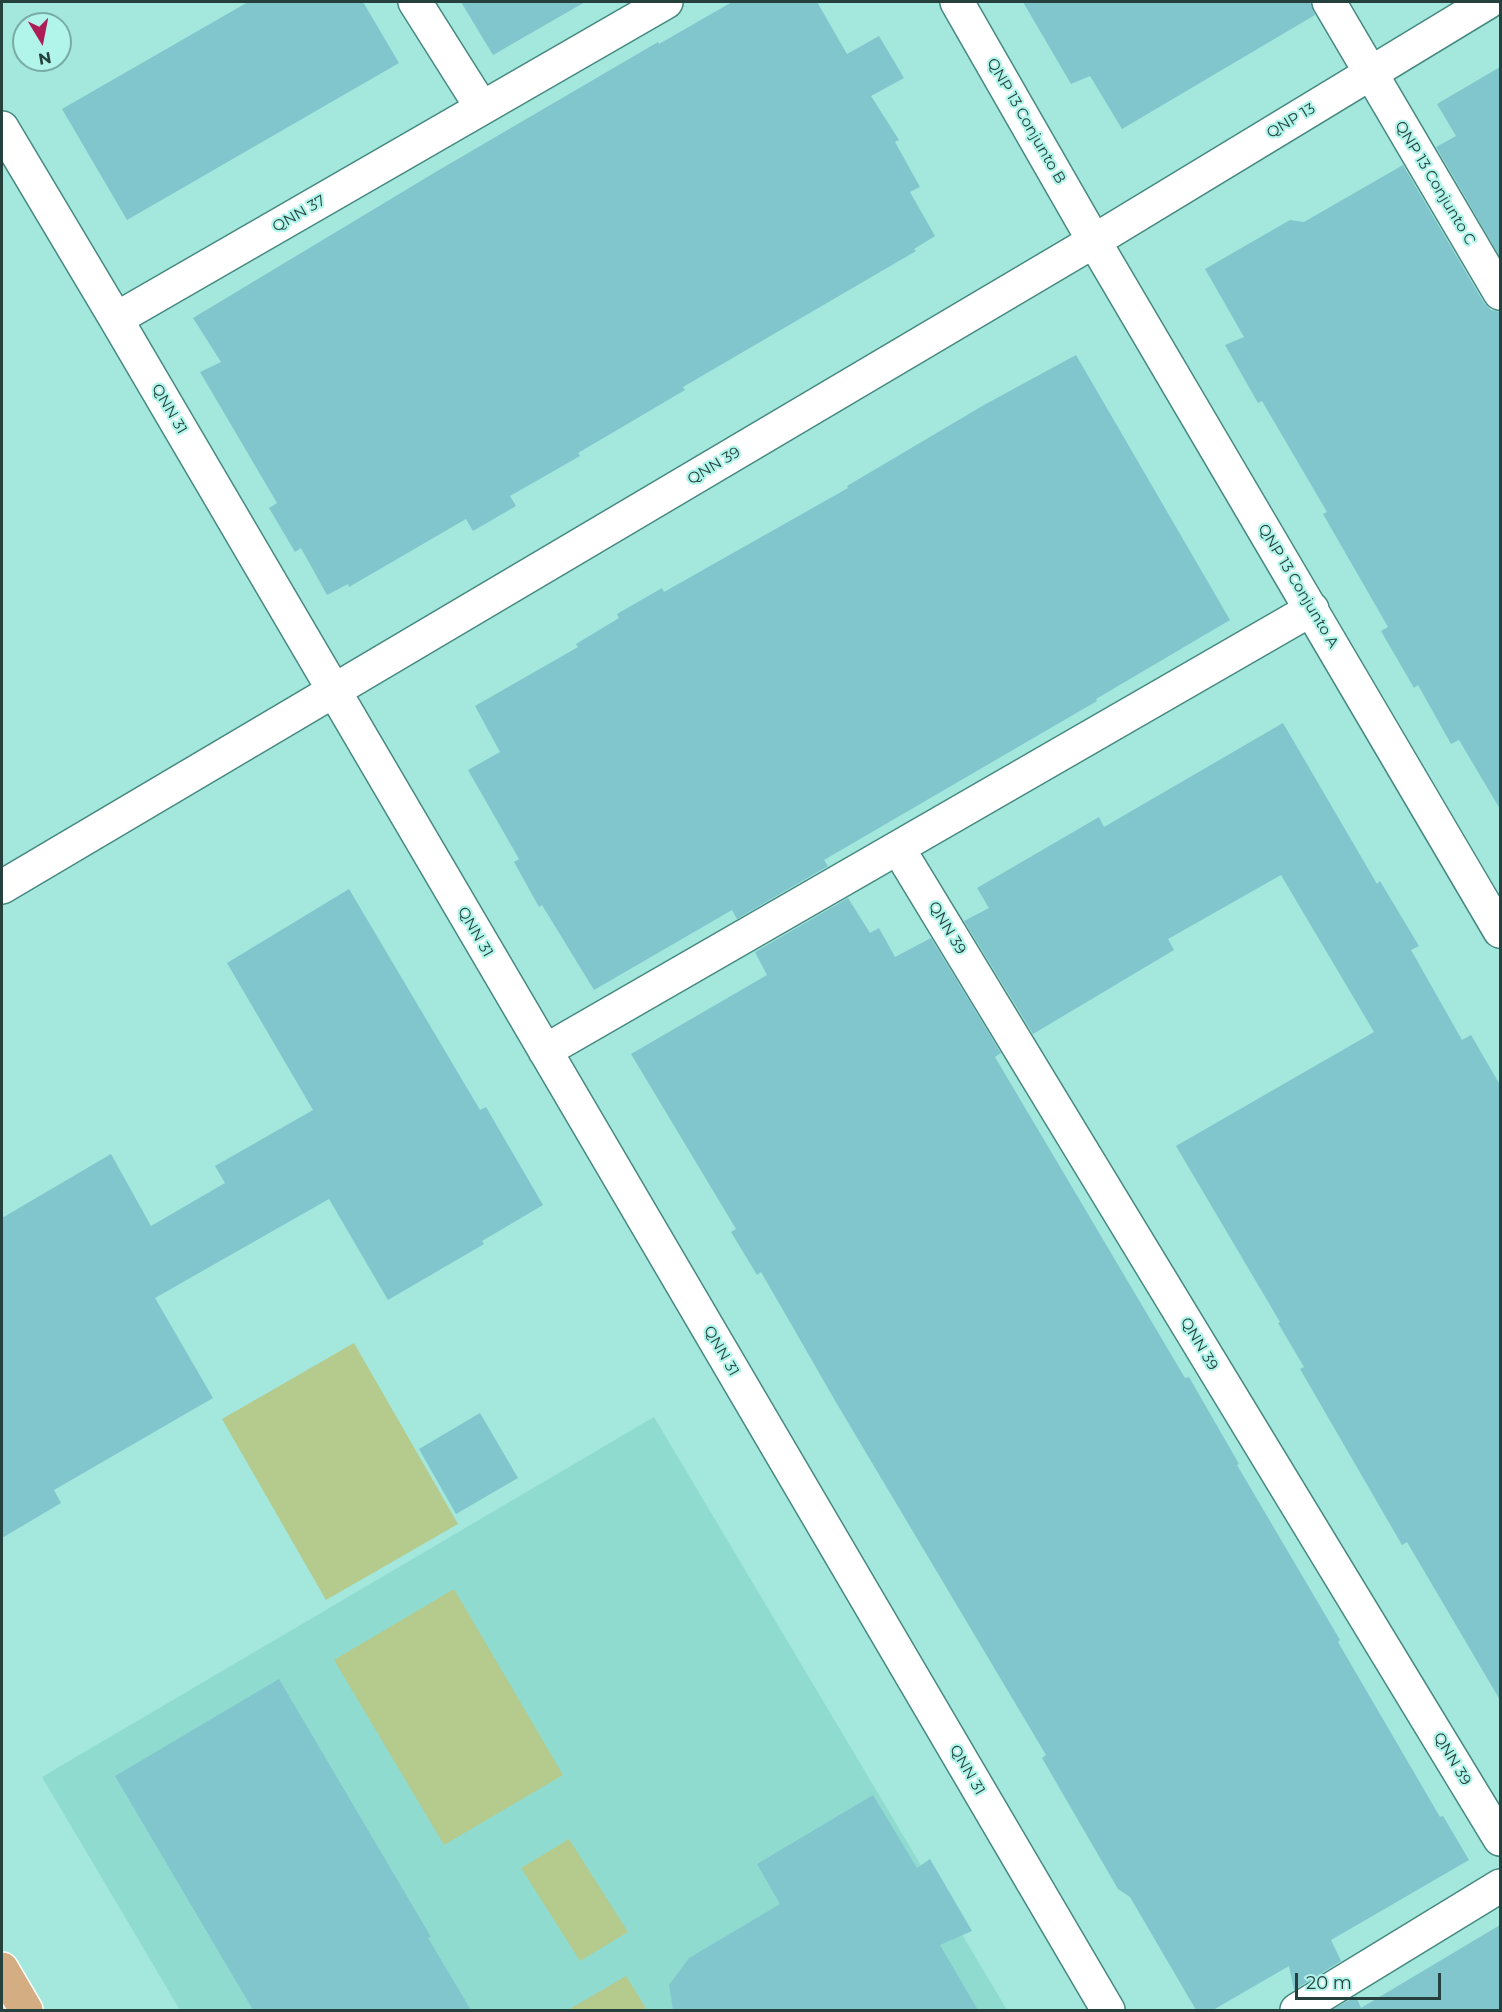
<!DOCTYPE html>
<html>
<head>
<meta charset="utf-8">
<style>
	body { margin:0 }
	#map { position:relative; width:1502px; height:2012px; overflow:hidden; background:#a3e7dd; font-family:Montserrat,sans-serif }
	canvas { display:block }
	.frame { position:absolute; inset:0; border:3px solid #25413d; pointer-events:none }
	.north { position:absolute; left:12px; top:12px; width:60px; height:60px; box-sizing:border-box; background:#b0f4ea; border:2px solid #78aca5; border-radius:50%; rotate:170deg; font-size:16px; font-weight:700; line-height:24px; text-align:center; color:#25413d }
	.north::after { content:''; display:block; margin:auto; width:21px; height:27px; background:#ad1e56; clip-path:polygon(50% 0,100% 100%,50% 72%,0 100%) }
	.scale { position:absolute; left:1295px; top:1973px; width:146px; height:27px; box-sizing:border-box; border:3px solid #25413d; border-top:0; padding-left:8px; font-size:18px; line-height:21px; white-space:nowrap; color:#25413d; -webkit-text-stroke:4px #b0f4ea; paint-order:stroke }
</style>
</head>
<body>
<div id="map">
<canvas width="1502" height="2012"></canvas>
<div class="frame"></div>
<div class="north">N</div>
<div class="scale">20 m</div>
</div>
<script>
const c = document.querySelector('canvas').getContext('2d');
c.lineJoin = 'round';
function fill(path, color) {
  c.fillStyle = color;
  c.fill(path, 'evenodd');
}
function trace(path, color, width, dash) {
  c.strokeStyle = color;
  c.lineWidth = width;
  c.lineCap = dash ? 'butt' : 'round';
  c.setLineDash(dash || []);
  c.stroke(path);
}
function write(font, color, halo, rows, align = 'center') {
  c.font = font + ' Montserrat,sans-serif';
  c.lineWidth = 4.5;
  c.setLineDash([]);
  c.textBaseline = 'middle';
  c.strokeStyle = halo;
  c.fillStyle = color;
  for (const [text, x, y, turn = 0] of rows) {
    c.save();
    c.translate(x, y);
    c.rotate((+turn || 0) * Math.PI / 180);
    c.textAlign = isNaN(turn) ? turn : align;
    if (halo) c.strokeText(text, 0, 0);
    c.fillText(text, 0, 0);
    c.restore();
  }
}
fill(new Path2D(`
	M 654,1417 L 1007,2010 L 180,2010 L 42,1777 Z`), '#8fdbd0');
fill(new Path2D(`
	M 354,1343 L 458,1524 L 326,1600 L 222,1419 Z
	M 454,1589 L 563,1775 L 444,1845 L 334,1660 Z
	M 569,1839 L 628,1932 L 580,1961 L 521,1868 Z
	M 626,1976 L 647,2010 L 568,2010 Z`), '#b5cb8d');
fill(new Path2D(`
	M 248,2 L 363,2 L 399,63 L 127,220 L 62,109 Z
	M 461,2 L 585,2 L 493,55 Z
	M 732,2 L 817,2 L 847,54 L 879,36 L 904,78 L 871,96 L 899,140 L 895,142 L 920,187 L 910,192 L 935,236 L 914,249 L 916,251 L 683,387 L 685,390 L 578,453 L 580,456 L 510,496 L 516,506 L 473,531 L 466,519 L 349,587 L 348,584 L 327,595 L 301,548 L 295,552 L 269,508 L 277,503 L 200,372 L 221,362 L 193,318 L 439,170 L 658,42 L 659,44 Z
	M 1023,2 L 1310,2 L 1315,15 L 1122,129 L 1090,76 L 1071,84 Z
	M 1500,67 L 1500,257 L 1436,147 L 1456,136 L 1437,104 Z
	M 1403,165 L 1484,303 L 1491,310 L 1500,312 L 1500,809 L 1459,740 L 1451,744 L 1418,685 L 1414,688 L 1381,631 L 1388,627 L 1323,514 L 1327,512 L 1262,401 L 1258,403 L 1225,345 L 1244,337 L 1205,269 L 1290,220 L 1304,222 Z
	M 1076,355 L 1230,620 L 1096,699 L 1097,701 L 824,860 L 828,866 L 737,919 L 732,910 L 594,990 L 542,905 L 539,907 L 514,862 L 519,859 L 468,770 L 500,752 L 475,706 L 578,647 L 576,644 L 619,618 L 617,614 L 662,588 L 664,592 L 848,488 L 847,486 L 984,405 Z
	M 1283,723 L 1377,884 L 1380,881 L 1419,946 L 1411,950 L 1462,1040 L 1471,1035 L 1500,1085 L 1500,1700 L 1407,1542 L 1402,1545 L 1300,1369 L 1304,1367 L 1278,1323 L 1280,1322 L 1176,1146 L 1374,1032 L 1281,875 L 1168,939 L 1174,950 L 1033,1034 L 964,921 L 989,908 L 977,888 L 1099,817 L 1104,827 Z
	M 349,889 L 480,1110 L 486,1107 L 543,1205 L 482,1241 L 484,1244 L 388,1300 L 329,1199 L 155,1298 L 213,1398 L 54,1490 L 61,1503 L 2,1538 L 2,1218 L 111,1154 L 151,1226 L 225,1183 L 215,1166 L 313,1110 L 227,963 Z
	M 848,898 L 870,933 L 879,928 L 895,957 L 931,938 L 1001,1053 L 995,1057 L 1185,1378 L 1189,1377 L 1239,1464 L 1237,1465 L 1340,1640 L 1338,1642 L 1440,1817 L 1443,1816 L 1469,1860 L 1331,1940 L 1341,1961 L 1294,1990 L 1289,1966 L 1213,2010 L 1196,2010 L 1130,1897 L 1118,1889 L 1042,1758 L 1046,1755 L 837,1404 L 787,1317 L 761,1272 L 757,1275 L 731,1232 L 736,1229 L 631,1054 L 767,975 L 755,952 Z
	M 480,1413 L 518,1478 L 456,1514 L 419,1449 Z
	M 279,1679 L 431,1937 L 428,1938 L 471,2010 L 253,2010 L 115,1776 Z
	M 873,1795 L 917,1868 L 930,1859 L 972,1931 L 940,1945 L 978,2010 L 673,2010 L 669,1985 L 689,1958 L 780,1904 L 757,1864 Z
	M 1500,1925 L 1500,2010 L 1332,2010 L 1356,1996 L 1361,2008 Z`), '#82c6cd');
const minor = new Path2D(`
	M 415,2 L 482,108
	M 957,2 L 1094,241 L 1500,931
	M 1329,2 L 1500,293
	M 2,128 L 116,319 L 1108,2010
	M 116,319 L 666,2
	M 898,848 L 1500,1839
	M 2,887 L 1094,241 L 1488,2
	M 545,1051 L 1312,609
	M 1297,2010 L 1500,1886`);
const major = new Path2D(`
	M 2,1969 L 26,2010`);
trace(minor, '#478980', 36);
trace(major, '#fff', 36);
trace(minor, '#fff', 33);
trace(major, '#d4ad83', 33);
write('15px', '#25413d', '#b0f4ea', [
	["QNP 13 Conjunto B",1026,121,60],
	["QNP 13",1291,121,-31],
	["QNP 13 Conjunto C",1435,183,59],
	["QNN 37",299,214,-30],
	["QNN 31",169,409,60],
	["QNN 39",714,466,-31],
	["QNP 13 Conjunto A",1298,586,59],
	["QNN 39",947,928,59],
	["QNN 31",475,932,60],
	["QNN 39",1199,1344,59],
	["QNN 31",721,1351,60],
	["QNN 39",1452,1759,59],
	["QNN 31",967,1770,60]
]);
</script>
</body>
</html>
